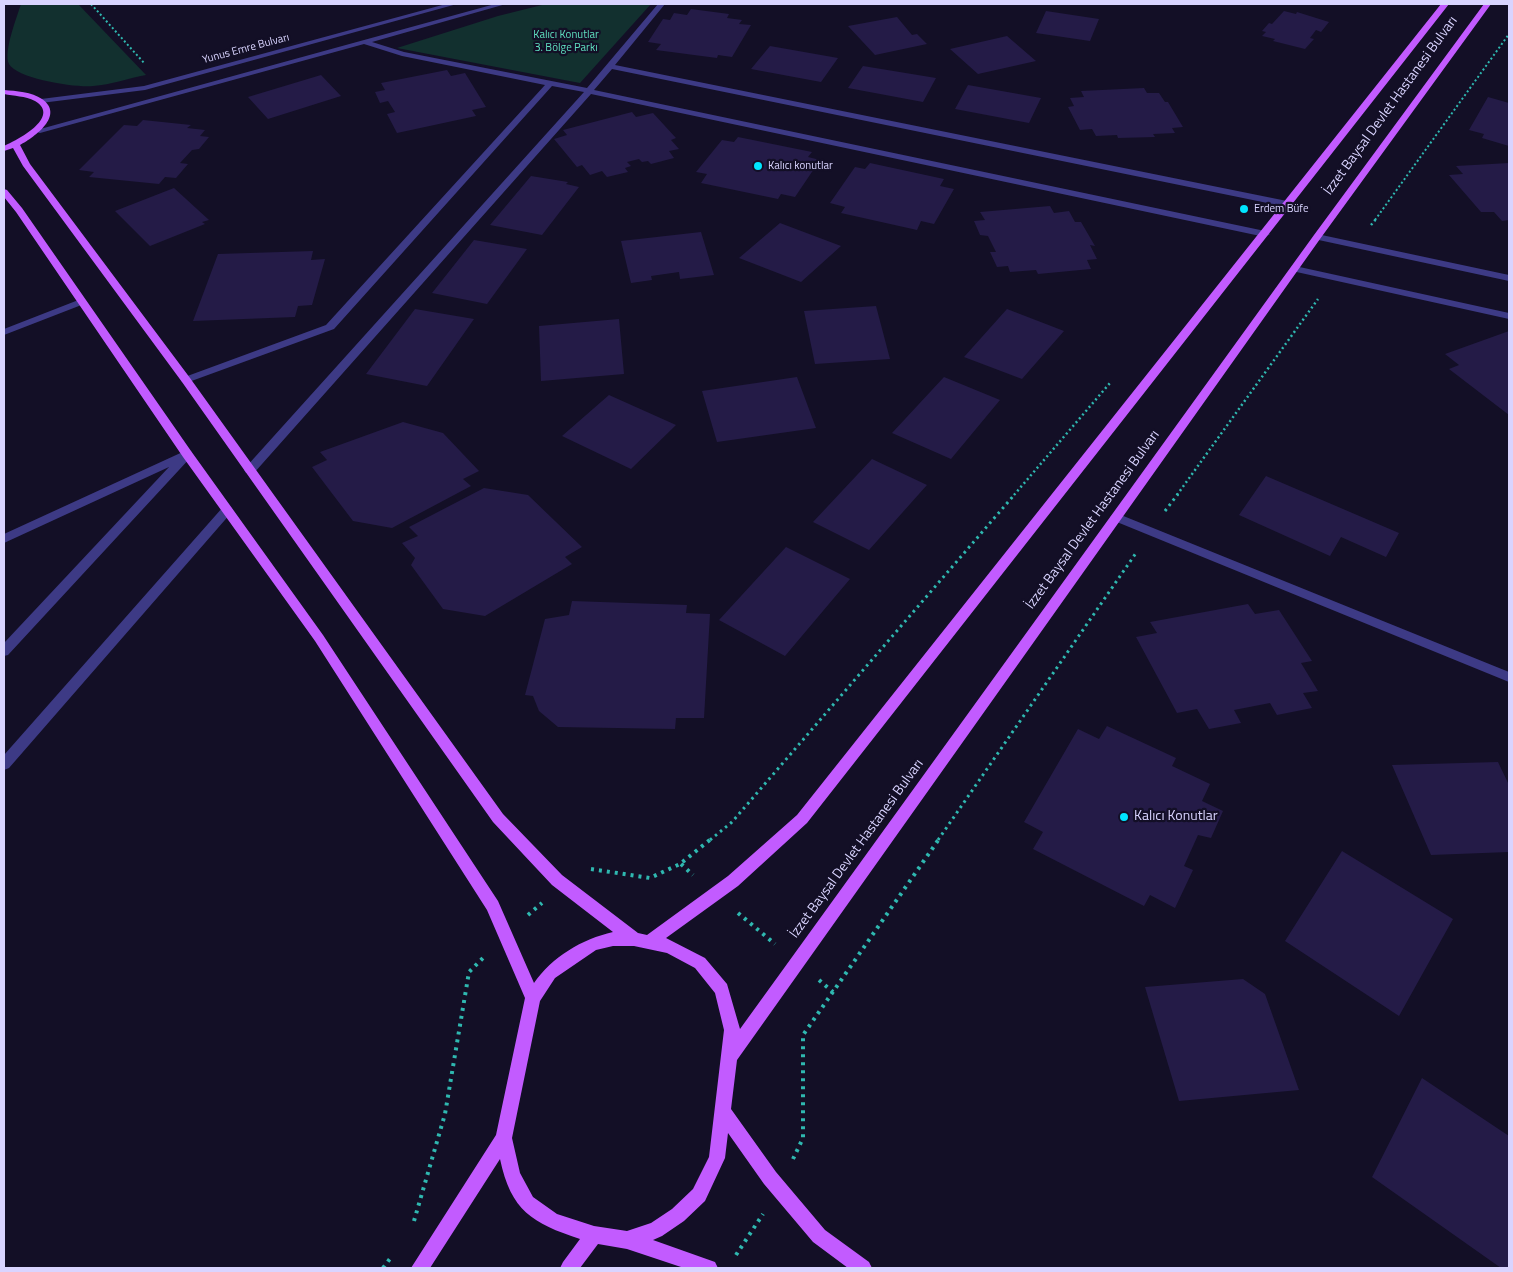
<!DOCTYPE html>
<html>
<head>
<meta charset="utf-8">
<style>
	body { margin:0 }
	#map { position:relative; width:1513px; height:1272px; overflow:hidden; background:#130f26; font-family:"Titillium Web",sans-serif }
	canvas { display:block }
	.frame { position:absolute; inset:0; border:5px solid #d9d4ff; pointer-events:none }
</style>
</head>
<body>
<div id="map">
<canvas width="1513" height="1272"></canvas>
<div class="frame"></div>
</div>
<script>
const c = document.querySelector('canvas').getContext('2d');
c.lineJoin = 'round';
function fill(path, color) {
  c.fillStyle = color;
  c.fill(path, 'evenodd');
}
function trace(path, color, width, dash) {
  c.strokeStyle = color;
  c.lineWidth = width;
  c.lineCap = dash ? 'butt' : 'round';
  c.setLineDash(dash || []);
  c.stroke(path);
}
function write(font, color, halo, rows, align = 'center') {
  c.font = font + ' "Titillium Web",sans-serif';
  c.lineWidth = 4.5;
  c.setLineDash([]);
  c.textBaseline = 'middle';
  c.strokeStyle = halo;
  c.fillStyle = color;
  for (const [text, x, y, turn = 0] of rows) {
    c.save();
    c.translate(x, y);
    c.rotate((+turn || 0) * Math.PI / 180);
    c.textAlign = isNaN(turn) ? turn : align;
    if (halo) c.strokeText(text, 0, 0);
    c.fillText(text, 0, 0);
    c.restore();
  }
}
fill(new Path2D(`
	M 21,4 L 78,4 L 146,75 C 129,78 111,85 93,86 C 77,88 17,79 9,64 C 3,52 17,17 21,4 Z
	M 546,4 L 651,4 L 580,83 L 397,48 L 498,16 Z`), '#12302f');
fill(new Path2D(`
	M 691,9 L 729,14 L 727,18 L 742,20 L 739,24 L 751,25 L 732,57 L 718,55 L 717,58 L 656,50 L 661,44 L 648,42 L 663,19 L 670,20 L 674,13 L 687,15 Z
	M 1046,11 L 1099,19 L 1090,41 L 1036,33 Z
	M 1284,11 L 1296,14 L 1297,12 L 1329,22 L 1321,32 L 1316,30 L 1310,38 L 1314,39 L 1305,49 L 1273,41 L 1275,39 L 1262,36 L 1266,32 L 1262,31 L 1269,23 L 1272,24 Z
	M 897,17 L 912,35 L 917,34 L 927,44 L 875,55 L 848,26 Z
	M 1007,36 L 1036,61 L 978,74 L 950,49 Z
	M 770,46 L 838,58 L 821,82 L 751,69 Z
	M 863,66 L 936,78 L 923,102 L 848,88 Z
	M 447,70 L 451,76 L 465,73 L 486,107 L 472,110 L 476,116 L 397,133 L 387,114 L 395,112 L 388,101 L 380,103 L 375,92 L 385,90 L 381,83 Z
	M 321,75 L 341,96 L 268,119 L 248,97 Z
	M 968,85 L 1041,98 L 1029,123 L 955,109 Z
	M 1144,88 L 1147,93 L 1159,93 L 1165,102 L 1168,102 L 1183,127 L 1172,128 L 1175,133 L 1153,134 L 1155,137 L 1118,138 L 1117,135 L 1096,136 L 1092,129 L 1080,130 L 1068,107 L 1074,106 L 1070,98 L 1084,97 L 1081,91 Z
	M 1488,97 L 1509,103 L 1509,146 L 1482,138 L 1484,134 L 1469,130 Z
	M 632,112 L 636,117 L 653,113 L 676,138 L 671,140 L 679,149 L 669,151 L 674,158 L 651,164 L 648,161 L 642,162 L 639,159 L 627,162 L 631,166 L 625,168 L 628,172 L 607,177 L 602,171 L 590,175 L 582,165 L 577,167 L 554,139 L 567,135 L 563,130 Z
	M 143,120 L 191,125 L 187,128 L 205,130 L 200,136 L 209,137 L 199,149 L 192,150 L 180,163 L 188,164 L 176,178 L 165,177 L 159,184 L 89,177 L 94,172 L 79,170 L 124,125 L 137,126 Z
	M 738,137 L 812,152 L 808,157 L 820,160 L 795,197 L 781,194 L 778,199 L 701,183 L 707,174 L 696,172 L 722,140 L 734,142 Z
	M 870,163 L 944,179 L 940,186 L 954,189 L 934,224 L 921,221 L 917,230 L 841,213 L 845,207 L 830,203 L 855,167 L 865,169 Z
	M 1509,163 L 1509,220 L 1502,221 L 1494,212 L 1481,212 L 1449,175 L 1463,174 L 1456,166 Z
	M 531,176 L 568,182 L 566,184 L 579,187 L 542,235 L 490,225 Z
	M 174,188 L 209,220 L 202,222 L 205,224 L 150,246 L 115,211 Z
	M 1050,206 L 1054,213 L 1069,211 L 1075,222 L 1081,222 L 1095,246 L 1090,245 L 1097,259 L 1087,260 L 1091,269 L 1038,274 L 1036,270 L 1010,272 L 1008,266 L 997,267 L 990,252 L 996,252 L 988,236 L 980,235 L 974,221 L 985,220 L 980,212 Z
	M 780,223 L 841,246 L 801,282 L 739,258 Z
	M 701,232 L 714,275 L 680,279 L 679,272 L 651,276 L 652,280 L 631,283 L 621,241 Z
	M 474,240 L 527,249 L 487,304 L 432,293 Z
	M 313,251 L 311,260 L 325,259 L 312,305 L 298,306 L 295,317 L 193,321 L 218,254 Z
	M 876,306 L 890,359 L 815,364 L 804,311 Z
	M 415,309 L 474,319 L 427,386 L 366,374 Z
	M 1007,309 L 1064,331 L 1022,379 L 964,357 Z
	M 619,319 L 624,374 L 541,381 L 539,326 Z
	M 1509,331 L 1509,415 L 1449,369 L 1459,365 L 1445,354 Z
	M 797,377 L 816,428 L 717,442 L 702,391 Z
	M 944,377 L 1000,400 L 951,459 L 892,433 Z
	M 609,395 L 676,425 L 631,469 L 562,436 Z
	M 403,422 L 443,433 L 479,471 L 463,479 L 471,486 L 392,528 L 353,521 L 312,467 L 327,460 L 320,452 Z
	M 872,459 L 927,485 L 869,550 L 813,522 Z
	M 1266,476 L 1399,533 L 1386,557 L 1341,537 L 1330,556 L 1239,515 Z
	M 484,488 L 528,495 L 582,547 L 565,557 L 572,564 L 485,616 L 443,609 L 411,565 L 415,558 L 402,543 L 418,536 L 409,527 Z
	M 786,547 L 850,579 L 785,656 L 719,620 Z
	M 572,601 L 687,605 L 686,613 L 710,614 L 704,718 L 676,718 L 675,729 L 558,727 L 539,711 L 533,696 L 525,695 L 545,619 L 569,615 Z
	M 1248,604 L 1255,614 L 1279,610 L 1312,661 L 1301,663 L 1318,691 L 1303,693 L 1312,708 L 1277,715 L 1270,703 L 1234,710 L 1241,723 L 1209,729 L 1197,709 L 1177,713 L 1136,637 L 1157,633 L 1150,622 Z
	M 1107,726 L 1176,758 L 1172,766 L 1210,784 L 1202,801 L 1223,811 L 1211,838 L 1198,835 L 1184,866 L 1193,870 L 1175,908 L 1150,895 L 1144,906 L 1033,849 L 1043,832 L 1024,822 L 1078,729 L 1099,739 Z
	M 1498,762 L 1509,785 L 1509,852 L 1431,855 L 1392,765 Z
	M 1342,851 L 1453,919 L 1399,1016 L 1285,941 Z
	M 1243,979 L 1265,994 L 1299,1090 L 1179,1101 L 1145,987 Z
	M 1422,1078 L 1509,1136 L 1509,1268 L 1501,1268 L 1372,1177 Z`), '#241b47');
trace(new Path2D(`
	M 91,4 L 145,64
	M 1375,220 L 1509,34`), '#2fb8b0', 2, [2, 2.5]);
trace(new Path2D(`
	M 1371,225 L 1376,219
	M 1014,495 L 1110,383
	M 1177,495 L 1318,299`), '#2fb8b0', 2.5, [2, 3]);
trace(new Path2D(`
	M 1165,511 L 1178,494
	M 710,840 L 732,822 L 1015,494
	M 938,840 L 1136,553`), '#2fb8b0', 3, [2.5, 4]);
trace(new Path2D(`
	M 681,864 L 693,875
	M 591,869 L 650,878 L 680,864 L 711,839
	M 738,913 L 775,944
	M 528,915 L 542,903
	M 819,980 L 833,992
	M 793,1159 L 803,1138 L 803,1035 L 939,839
	M 414,1221 L 445,1114 L 469,972 L 484,957
	M 736,1255 L 763,1214
	M 383,1268 L 392,1256`), '#2fb8b0', 4, [3, 5]);
fill(new Path2D(`
	M 446,4 L 457,4 L 145,90 L 41,103 L 37,101 L 41,99 L 144,86 Z
	M 495,4 L 506,4 L 372,42 L 404,52 L 587,88 L 658,4 L 665,4 L 615,65 L 1287,201 L 1291,204 L 1287,207 L 612,69 L 594,90 L 1265,231 L 1270,234 L 1265,237 L 591,94 L 254,473 L 246,473 L 244,470 L 246,467 L 584,92 L 552,86 L 334,329 L 186,383 L 182,382 L 181,380 L 182,378 L 326,325 L 545,85 L 402,56 L 364,44 L 40,133 L 33,131 Z
	M 1317,234 L 1509,275 L 1509,281 L 1314,239 L 1314,235 Z
	M 1295,266 L 1509,313 L 1509,319 L 1292,271 L 1292,267 Z
	M 81,299 L 84,300 L 84,304 L 4,335 L 4,329 Z
	M 187,450 L 191,451 L 192,454 L 191,457 L 8,655 L 4,656 L 4,643 L 169,467 L 4,543 L 4,534 Z
	M 227,506 L 231,507 L 233,510 L 231,513 L 9,768 L 4,770 L 4,755 L 223,507 Z
	M 1116,513 L 1509,672 L 1509,682 L 1112,520 L 1110,517 Z`), '#3d3a85');
fill(new Path2D(`
	M 1441,4 L 1449,4 L 807,823 L 738,886 L 666,938 L 705,958 L 727,984 L 740,1029 L 1314,235 L 1484,4 L 1491,4 L 1320,239 L 737,1060 L 731,1109 L 776,1172 L 825,1230 L 869,1262 L 872,1268 L 848,1268 L 813,1242 L 764,1184 L 728,1133 L 725,1158 L 705,1201 L 684,1221 L 662,1236 L 653,1240 L 715,1262 L 718,1268 L 684,1268 L 627,1249 L 598,1244 L 580,1268 L 560,1268 L 563,1262 L 580,1239 C 532,1223 511,1211 500,1159 L 430,1268 L 411,1268 L 496,1135 L 525,998 L 487,910 L 315,641 L 183,457 L 16,212 L 4,197 L 4,189 L 7,190 L 22,208 L 191,451 L 323,635 L 498,901 L 534,983 C 552,957 582,939 613,932 L 552,885 L 493,822 L 182,382 L 23,166 L 13,148 L 4,151 L 4,146 C 16,141 62,117 35,101 C 25,96 14,96 4,94 L 4,90 C 16,91 32,92 42,99 C 65,115 35,137 20,145 L 30,164 L 190,378 L 503,814 L 562,875 L 638,933 L 647,935 L 728,876 L 797,815 ZM 613,946 L 634,946 L 667,953 L 695,968 L 715,993 L 724,1030 L 709,1157 L 693,1189 L 672,1209 L 651,1223 L 627,1231 L 594,1226 L 557,1214 L 533,1197 L 520,1173 L 512,1138 L 540,1001 L 555,978 L 596,950 Z`), '#c25bff');
for (const [x, y, r, color] of [
	[758,166,5,"#00e5ff"],
	[1244,209,5,"#00e5ff"],
	[1124,817,5,"#00e5ff"]
]) {
  const dot = new Path2D();
  dot.arc(x, y, r, 0, 2 * Math.PI);
  c.fillStyle = color;
  c.fill(dot);
  trace(dot, '#130f26', 2);
}
write('11px', '#5fe0c0', '#130f26', [
	["Kalıcı Konutlar",566,35],
	["3. Bölge Parkı",566,48]
]);
write('11px', '#d9d4ff', '#130f26', [
	["Yunus Emre Bulvarı",246,49,-15]
]);
write('11px', '#d9d4ff', '#130f26', [
	["Kalıcı konutlar",768,166],
	["Erdem Büfe",1254,209]
], 'left');
write('14px', '#d9d4ff', '#130f26', [
	["İzzet Baysal Devlet Hastanesi Bulvarı",1391,106,-54],
	["İzzet Baysal Devlet Hastanesi Bulvarı",1093,520,-54],
	["İzzet Baysal Devlet Hastanesi Bulvarı",857,849,-54]
]);
write('14px', '#d9d4ff', '#130f26', [
	["Kalıcı Konutlar",1134,817]
], 'left');
</script>
</body>
</html>
